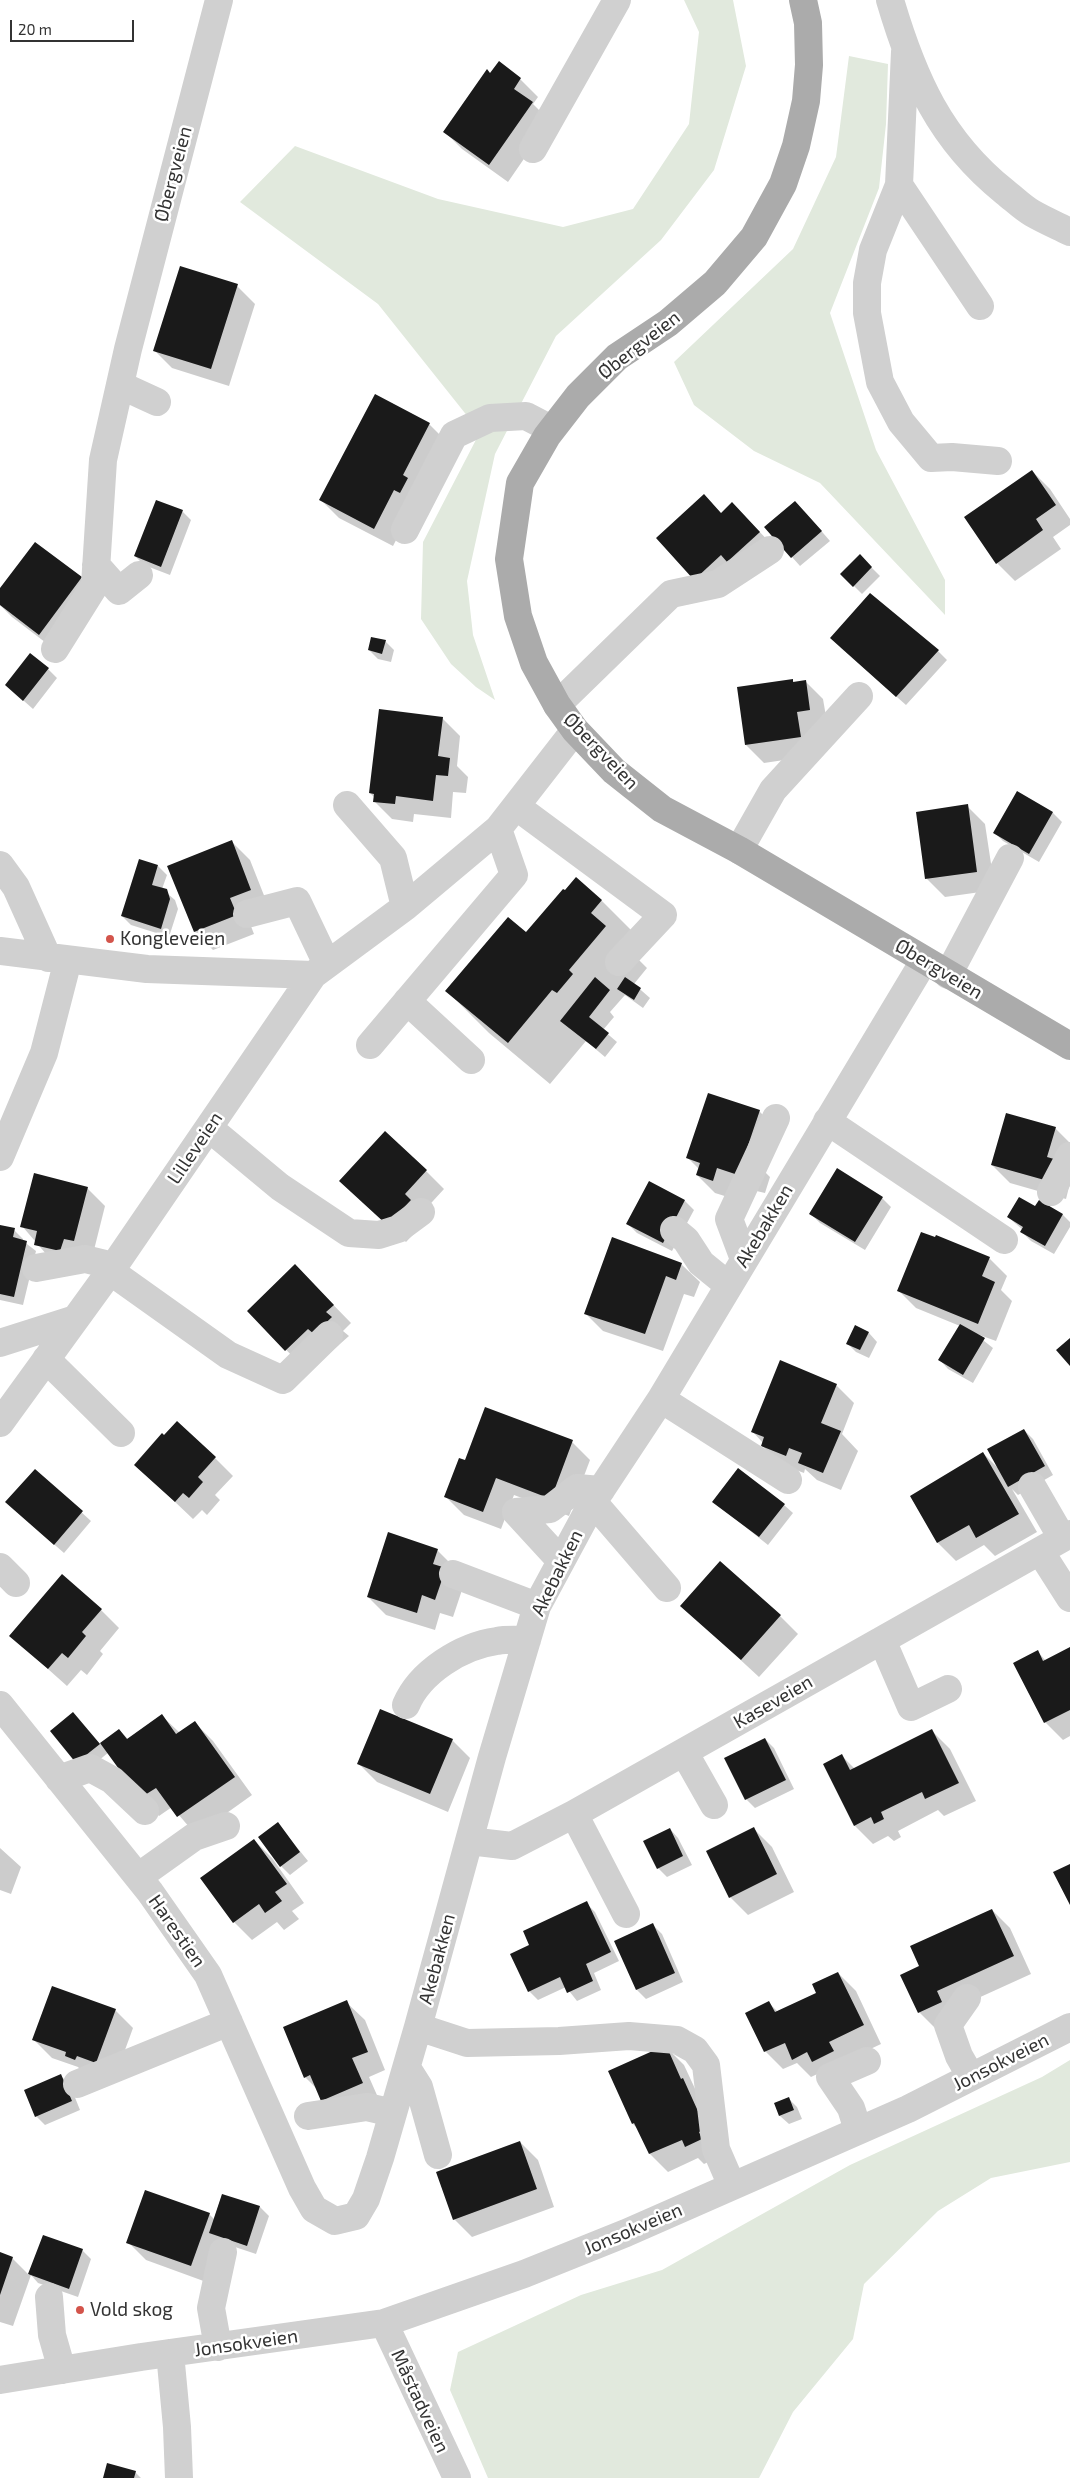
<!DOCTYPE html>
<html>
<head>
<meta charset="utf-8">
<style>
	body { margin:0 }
	#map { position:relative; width:1070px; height:2478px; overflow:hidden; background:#fff; font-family:"Exo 2",sans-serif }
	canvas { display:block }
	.scale { position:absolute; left:10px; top:20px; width:124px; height:22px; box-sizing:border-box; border:2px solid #333; border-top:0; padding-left:6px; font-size:15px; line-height:18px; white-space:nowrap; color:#333; -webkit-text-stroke:4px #fff; paint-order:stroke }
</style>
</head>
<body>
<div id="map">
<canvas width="1070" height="2478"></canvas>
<div class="scale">20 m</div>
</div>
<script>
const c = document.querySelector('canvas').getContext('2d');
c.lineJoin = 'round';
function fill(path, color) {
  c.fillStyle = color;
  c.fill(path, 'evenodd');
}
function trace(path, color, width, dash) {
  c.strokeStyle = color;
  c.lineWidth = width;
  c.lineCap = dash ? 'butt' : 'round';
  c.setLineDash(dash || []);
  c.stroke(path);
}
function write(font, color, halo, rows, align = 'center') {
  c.font = font + ' "Exo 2",sans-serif';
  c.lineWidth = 5;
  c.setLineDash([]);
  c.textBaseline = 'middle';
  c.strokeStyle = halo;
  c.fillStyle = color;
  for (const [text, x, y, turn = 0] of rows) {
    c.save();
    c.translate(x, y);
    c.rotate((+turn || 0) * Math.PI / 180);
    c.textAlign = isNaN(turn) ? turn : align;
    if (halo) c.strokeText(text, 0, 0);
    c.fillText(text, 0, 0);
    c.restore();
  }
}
fill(new Path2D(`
	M 684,0 L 733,0 L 746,66 L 714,170 L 661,240 L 556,336 L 495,454 L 467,581 L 473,635 L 495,700 L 476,687 L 451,664 L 421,619 L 423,542 L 480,432 L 378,304 L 240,202 L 295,146 L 438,199 L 563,227 L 633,209 L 689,124 L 699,32 Z
	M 849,56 L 888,64 L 886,124 L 879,188 L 830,313 L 876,450 L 945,580 L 945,615 L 820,483 L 754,451 L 694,405 L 674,362 L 793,249 L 836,157 Z
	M 1070,2060 L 1070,2162 L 991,2178 L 938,2211 L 864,2284 L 853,2339 L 793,2412 L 759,2478 L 488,2478 L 450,2390 L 458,2352 L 581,2295 L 662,2270 L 850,2165 L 1042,2077 Z`), '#e1e9dd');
fill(new Path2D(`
	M 491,74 L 520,79 L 538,97 L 533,104 L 550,121 L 508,182 L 462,149 L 444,131 Z
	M 237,286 L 255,304 L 229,386 L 172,368 L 154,350 Z
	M 429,424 L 447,442 L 393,546 L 339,518 L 321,500 Z
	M 1032,471 L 1050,489 L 1070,519 L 1070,525 L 1053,537 L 1061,549 L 1015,581 L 997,563 Z
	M 157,501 L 182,511 L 191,520 L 170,575 L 144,565 L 135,556 Z
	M 732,503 L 777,550 L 695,579 L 721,514 Z
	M 804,511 L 830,541 L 800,566 L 792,557 Z
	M 35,543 L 81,578 L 99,596 L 58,652 L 12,617 L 0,605 L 0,590 Z
	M 860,556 L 880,576 L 862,594 L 842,574 Z
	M 385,641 L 394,650 L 391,662 L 378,659 L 369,650 Z
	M 840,647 L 938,651 L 947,660 L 906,705 Z
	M 48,669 L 57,678 L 33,709 L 6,685 Z
	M 792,680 L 795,683 L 805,681 L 823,699 L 828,728 L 818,755 L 764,763 L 746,745 Z
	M 442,718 L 460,736 L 457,766 L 468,777 L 466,793 L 453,792 L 451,818 L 414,814 L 413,822 L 392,819 L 374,801 L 375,798 L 370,793 Z
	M 1017,793 L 1053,813 L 1062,822 L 1039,862 L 1003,841 L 994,832 Z
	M 967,806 L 985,824 L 995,890 L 945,897 L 927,879 Z
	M 232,842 L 250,860 L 269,908 L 247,916 L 254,934 L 213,950 L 195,932 L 169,866 Z
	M 158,866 L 167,875 L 162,889 L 175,900 L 178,909 L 169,937 L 131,925 L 122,916 Z
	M 601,900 L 643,942 L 633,954 L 647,968 L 634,984 L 650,998 L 643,1008 L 625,995 L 610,1012 L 614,1017 L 603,1030 L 617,1042 L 605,1057 L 586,1041 L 550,1084 L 489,1033 L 447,991 L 526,934 Z
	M 759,1111 L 777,1129 L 763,1170 L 770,1177 L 765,1193 L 735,1186 L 731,1198 L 715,1193 L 697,1175 L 699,1169 L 688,1158 Z
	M 1055,1128 L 1070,1143 L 1070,1183 L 1066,1199 L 1010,1183 L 992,1165 Z
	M 426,1171 L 444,1189 L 422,1213 L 428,1219 L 406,1242 L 359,1199 Z
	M 649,1182 L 685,1201 L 694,1210 L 672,1251 L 637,1233 L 628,1224 Z
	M 87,1188 L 105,1206 L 92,1258 L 53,1262 L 22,1226 Z
	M 882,1198 L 891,1207 L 865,1250 L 820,1223 L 811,1214 Z
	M 1039,1201 L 1063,1215 L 1070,1222 L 1070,1227 L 1054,1254 L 1031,1241 L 1022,1232 L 1023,1230 L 1008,1217 L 1035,1208 Z
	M 0,1226 L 14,1230 L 23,1239 L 23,1241 L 36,1251 L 23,1305 L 0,1300 Z
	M 989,1258 L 1007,1276 L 1001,1290 L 1012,1301 L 996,1341 L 974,1333 L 993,1348 L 973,1383 L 948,1369 L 940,1360 L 960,1326 L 916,1308 L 898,1290 Z
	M 681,1264 L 700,1282 L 694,1297 L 684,1294 L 663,1351 L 603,1331 L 585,1313 Z
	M 313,1284 L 351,1323 L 343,1331 L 349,1336 L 332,1351 L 327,1346 L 304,1368 L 248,1311 Z
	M 869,1333 L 877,1342 L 869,1358 L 856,1352 L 847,1343 Z
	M 836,1385 L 854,1403 L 842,1434 L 858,1451 L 841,1490 L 817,1480 L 805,1469 L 804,1473 L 780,1464 L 762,1446 L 763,1443 L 753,1432 Z
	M 1024,1430 L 1033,1439 L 1053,1475 L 1018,1495 L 1012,1489 L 1037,1532 L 995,1556 L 984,1545 L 956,1561 L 938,1543 L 911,1497 L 983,1453 L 998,1468 Z
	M 572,1442 L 590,1460 L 569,1516 L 514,1495 L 501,1529 L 464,1515 L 446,1497 L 465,1462 Z
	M 215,1458 L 233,1476 L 215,1495 L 220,1500 L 207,1515 L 202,1510 L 193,1519 L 154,1482 Z
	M 35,1470 L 91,1521 L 64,1553 L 16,1511 Z
	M 714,1502 L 784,1505 L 793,1513 L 768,1545 Z
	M 437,1550 L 455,1568 L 463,1587 L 453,1617 L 440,1613 L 435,1630 L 386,1615 L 368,1597 Z
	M 682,1606 L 780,1616 L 798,1634 L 759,1677 Z
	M 101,1610 L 119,1628 L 100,1651 L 103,1654 L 87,1675 L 81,1670 L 67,1686 L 11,1636 Z
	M 1070,1649 L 1070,1736 L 1063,1740 L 1045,1722 L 1038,1652 L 1046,1661 Z
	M 73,1714 L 100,1744 L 119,1730 L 129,1740 L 162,1716 L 180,1733 L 195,1723 L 213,1741 L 252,1795 L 196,1835 L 172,1807 L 159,1816 L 141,1798 L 109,1752 L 86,1771 Z
	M 932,1731 L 950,1749 L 976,1801 L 944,1816 L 938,1810 L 898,1831 L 901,1837 L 894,1841 L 888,1836 L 873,1844 L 855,1826 L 842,1756 L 855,1769 Z
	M 765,1739 L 774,1748 L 794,1789 L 755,1808 L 746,1799 Z
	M 452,1740 L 470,1758 L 448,1812 L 377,1782 L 359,1764 Z
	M 278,1824 L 308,1861 L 290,1875 L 281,1866 Z
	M 670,1829 L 678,1838 L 692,1865 L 667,1877 L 658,1868 Z
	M 754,1829 L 772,1847 L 794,1892 L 748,1915 L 730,1897 Z
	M 254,1840 L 272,1858 L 304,1903 L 292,1911 L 299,1919 L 284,1930 L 277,1922 L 252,1940 L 234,1922 Z
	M 0,1848 L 21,1867 L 11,1894 L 0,1890 Z
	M 586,1903 L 595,1912 L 619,1961 L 594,1973 L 601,1990 L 577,2001 L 566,1987 L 538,2000 L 529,1991 L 531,1946 Z
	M 992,1910 L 1010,1928 L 1031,1974 L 954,2009 L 937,2030 L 919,2012 L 921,1967 Z
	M 653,1925 L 662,1934 L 683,1982 L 646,1999 L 637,1990 L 616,1941 Z
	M 838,1973 L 856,1991 L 881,2044 L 811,2077 L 797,2063 L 783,2069 L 765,2051 L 769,2003 L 778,2012 L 818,1993 Z
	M 346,2002 L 365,2020 L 385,2070 L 369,2077 L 380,2102 L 322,2101 L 317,2089 L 305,2077 Z
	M 115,2010 L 133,2028 L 114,2080 L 84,2074 L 78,2067 L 52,2058 L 34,2040 Z
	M 666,2047 L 684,2065 L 697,2093 L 719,2157 L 704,2164 L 698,2158 L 668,2172 L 650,2154 L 639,2130 L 633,2124 L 610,2072 Z
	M 61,2076 L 70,2085 L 80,2110 L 45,2125 L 36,2116 Z
	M 788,2098 L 797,2107 L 802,2119 L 789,2124 L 780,2116 L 775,2104 Z
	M 520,2142 L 538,2160 L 554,2207 L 472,2237 L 454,2219 Z
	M 222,2195 L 260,2207 L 269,2216 L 256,2254 L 223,2243 L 209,2283 L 146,2260 L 128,2242 L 209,2214 L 214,2219 Z
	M 43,2236 L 82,2250 L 91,2259 L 78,2297 L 38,2283 L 31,2275 L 13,2326 L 0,2322 L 0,2254 L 12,2258 L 29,2275 Z
	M 135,2472 L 141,2478 L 104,2478 Z`), '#0003');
fill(new Path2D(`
	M 499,61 L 521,78 L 514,89 L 533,102 L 489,165 L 443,132 L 487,69 L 490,73 Z
	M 180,266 L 238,284 L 211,369 L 153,351 Z
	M 375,394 L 430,423 L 403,475 L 408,478 L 400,493 L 394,490 L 374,529 L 319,500 Z
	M 1032,470 L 1056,505 L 1036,519 L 1043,530 L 996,564 L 964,517 Z
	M 704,494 L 721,513 L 732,502 L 760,532 L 727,562 L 721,555 L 694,580 L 656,538 Z
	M 156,500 L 183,510 L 161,567 L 134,556 Z
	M 795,501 L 822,531 L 791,558 L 764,527 Z
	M 35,542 L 82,577 L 39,635 L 0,605 L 0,588 Z
	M 860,554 L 872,567 L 853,587 L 840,574 Z
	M 870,593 L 939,650 L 896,697 L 830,638 Z
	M 371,637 L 386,640 L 382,654 L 368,650 Z
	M 30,653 L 49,668 L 23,701 L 5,685 Z
	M 793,679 L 793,682 L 806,680 L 810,710 L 797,712 L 801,737 L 745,745 L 737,687 Z
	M 379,709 L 443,717 L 438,756 L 450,758 L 448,776 L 436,775 L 433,801 L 396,796 L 395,804 L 373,802 L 374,794 L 369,793 Z
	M 1017,791 L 1053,812 L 1029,854 L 993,833 Z
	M 968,804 L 977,872 L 925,879 L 916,812 Z
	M 232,840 L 251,890 L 230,898 L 237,915 L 194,932 L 167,866 Z
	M 139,859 L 158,865 L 152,885 L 167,889 L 170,899 L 161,929 L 121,916 Z
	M 576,877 L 602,900 L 591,913 L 606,926 L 569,970 L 573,974 L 557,993 L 552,990 L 508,1043 L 445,991 L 508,917 L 526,932 L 563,889 L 565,890 Z
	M 595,977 L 610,990 L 589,1017 L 609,1033 L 596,1049 L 560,1021 Z
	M 625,977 L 641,988 L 634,1000 L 617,989 Z
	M 708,1093 L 760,1110 L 738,1175 L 717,1168 L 713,1181 L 696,1175 L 700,1163 L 686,1158 Z
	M 1006,1113 L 1056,1127 L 1047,1157 L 1054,1159 L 1048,1181 L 991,1165 Z
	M 385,1131 L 427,1170 L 405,1194 L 411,1200 L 387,1225 L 339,1181 Z
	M 837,1168 L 883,1197 L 855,1242 L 809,1214 Z
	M 34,1173 L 88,1187 L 74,1241 L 64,1239 L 60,1251 L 34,1245 L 37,1231 L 20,1227 Z
	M 649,1181 L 685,1200 L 663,1243 L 626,1224 Z
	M 1019,1197 L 1035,1206 L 1039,1200 L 1063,1214 L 1045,1246 L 1020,1232 L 1023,1227 L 1007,1217 Z
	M 0,1225 L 15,1228 L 13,1237 L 27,1241 L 14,1297 L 0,1294 Z
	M 921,1232 L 935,1237 L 936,1235 L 990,1257 L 982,1276 L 995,1282 L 978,1324 L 897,1291 Z
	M 612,1237 L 682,1263 L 676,1280 L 666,1276 L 645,1334 L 584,1314 Z
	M 295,1264 L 334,1305 L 326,1312 L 332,1317 L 314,1334 L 308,1329 L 285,1351 L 247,1311 Z
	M 960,1324 L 985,1338 L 963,1375 L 938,1360 Z
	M 855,1325 L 869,1332 L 860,1350 L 846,1344 Z
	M 1070,1338 L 1070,1366 L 1056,1350 Z
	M 780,1360 L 837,1384 L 821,1423 L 841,1431 L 823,1473 L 798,1463 L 802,1453 L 789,1448 L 786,1456 L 761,1446 L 764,1437 L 751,1432 Z
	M 485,1407 L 573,1440 L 551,1499 L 496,1478 L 483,1512 L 444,1497 L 459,1458 L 465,1460 Z
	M 177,1421 L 216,1457 L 198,1477 L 203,1482 L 189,1498 L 183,1493 L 175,1502 L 134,1465 L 162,1433 L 164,1435 Z
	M 1024,1429 L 1045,1466 L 1008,1487 L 987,1449 Z
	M 983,1452 L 1019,1514 L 976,1538 L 969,1525 L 937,1543 L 910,1496 Z
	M 738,1468 L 785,1504 L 759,1537 L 712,1502 Z
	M 35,1469 L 83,1511 L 54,1545 L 5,1502 Z
	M 388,1532 L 438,1549 L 433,1564 L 446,1568 L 435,1600 L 422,1595 L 417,1613 L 367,1597 Z
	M 720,1561 L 781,1615 L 741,1660 L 680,1606 Z
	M 62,1574 L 102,1609 L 82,1632 L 86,1636 L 68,1658 L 62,1653 L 48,1669 L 9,1636 Z
	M 1070,1647 L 1070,1710 L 1044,1723 L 1013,1663 L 1038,1650 L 1043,1661 Z
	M 380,1709 L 453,1739 L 430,1794 L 357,1764 Z
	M 73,1712 L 100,1744 L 76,1763 L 50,1731 Z
	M 162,1714 L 176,1734 L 195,1721 L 235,1777 L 177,1817 L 156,1788 L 140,1798 L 100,1743 L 119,1729 L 127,1739 Z
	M 932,1729 L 959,1783 L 925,1799 L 922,1792 L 881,1812 L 884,1819 L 874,1824 L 871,1817 L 854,1826 L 823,1764 L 842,1754 L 850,1770 Z
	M 765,1738 L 786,1780 L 745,1800 L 724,1758 Z
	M 278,1822 L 300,1852 L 280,1867 L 258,1837 Z
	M 754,1827 L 777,1874 L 729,1898 L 706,1851 Z
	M 670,1828 L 683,1856 L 657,1869 L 643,1841 Z
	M 254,1839 L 287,1884 L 275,1892 L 282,1901 L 265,1913 L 259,1904 L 233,1923 L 200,1878 Z
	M 1070,1864 L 1070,1905 L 1053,1872 Z
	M 587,1901 L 611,1952 L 586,1964 L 593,1981 L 567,1993 L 560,1977 L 528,1992 L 510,1954 L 529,1945 L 523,1931 Z
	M 992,1909 L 1014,1956 L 937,1991 L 942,2002 L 918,2013 L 900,1975 L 919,1966 L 910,1946 Z
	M 653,1923 L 675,1973 L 636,1990 L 614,1941 Z
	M 838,1972 L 864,2025 L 829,2042 L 834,2051 L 812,2062 L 807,2052 L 792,2060 L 785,2043 L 764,2052 L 745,2013 L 769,2001 L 775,2012 L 816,1993 L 812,1984 Z
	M 52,1986 L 116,2009 L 96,2063 L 77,2056 L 75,2060 L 65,2056 L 66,2052 L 32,2040 Z
	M 347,2000 L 368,2052 L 352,2058 L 363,2083 L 321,2101 L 310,2075 L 304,2078 L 283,2027 Z
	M 666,2045 L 681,2079 L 683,2078 L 706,2129 L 699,2132 L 702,2139 L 685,2147 L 682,2140 L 649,2154 L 634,2123 L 632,2124 L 608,2071 Z
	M 61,2074 L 72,2101 L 35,2117 L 24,2090 Z
	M 789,2097 L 794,2110 L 779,2116 L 774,2103 Z
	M 520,2141 L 537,2189 L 453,2220 L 436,2172 Z
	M 145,2190 L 210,2213 L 191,2266 L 126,2243 Z
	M 222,2194 L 260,2206 L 247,2246 L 209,2233 Z
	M 43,2235 L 83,2249 L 69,2289 L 28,2274 Z
	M 0,2252 L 13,2257 L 0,2295 Z
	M 107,2463 L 136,2471 L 134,2478 L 103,2478 Z`), '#1a1a1a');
trace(new Path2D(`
	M 890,0 C 913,78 940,140 1005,192 C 1014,199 1023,208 1032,213 C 1044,220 1058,226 1070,232
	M 905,52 L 899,185 L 873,250 L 867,283 L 867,313 L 880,382 L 901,422 L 931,458 L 952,457 L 998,461
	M 533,149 L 617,0
	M 899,185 L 980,306
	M 120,385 L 157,402
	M 405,530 L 454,435 L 490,418 L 526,416 L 551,429
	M 96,565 L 119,591 L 139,575
	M 55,649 L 95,585 L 103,460 L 128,349 L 219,0
	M 557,705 L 671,594 L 718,584 L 770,550
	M 347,805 L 393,858 L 405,907
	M 517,807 L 663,915 L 619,962
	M 739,850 L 773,790 L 859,696
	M 0,865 L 16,887 L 48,958
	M 247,914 L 297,901 L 327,964
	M 0,951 L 147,969 L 313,975 L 405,907 L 498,829 L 575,730
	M 948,975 L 1010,858
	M 407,1001 L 471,1060
	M 370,1045 L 514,875 L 498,829
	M 827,1121 L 1004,1240
	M 209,1128 L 280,1187 L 349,1233 L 379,1235 L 398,1229 L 421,1212
	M 0,1157 L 44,1053 L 68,960
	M 1051,1192 L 1070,1156
	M 674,1230 L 686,1240 L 701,1263 L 728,1285
	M 744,1259 L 729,1219 L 776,1118
	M 36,1268 L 85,1259 L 114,1266
	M 110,1271 L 228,1355 L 283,1380 L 329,1335
	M 0,1343 L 75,1319
	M 46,1359 L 121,1433
	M 661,1399 L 788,1480
	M 0,1423 L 114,1266 L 313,975
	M 1032,1486 L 1062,1538
	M 593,1502 L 667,1588
	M 516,1512 L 550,1509 L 577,1488 L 601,1490
	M 516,1512 L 561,1561
	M 1040,1551 L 1070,1598
	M 0,1567 L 16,1583
	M 453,1574 L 537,1606
	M 882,1640 L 911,1707 L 948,1689
	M 0,1705 L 150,1892 L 208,1975 L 302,2188 L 314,2209 L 335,2221 L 356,2216 L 366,2199 L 380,2158 L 418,2027 L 492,1757 L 537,1606 L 593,1502 L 661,1399 L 924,961
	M 406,1705 C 420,1672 461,1646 497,1641 C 507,1639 517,1640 527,1640
	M 684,1752 L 714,1805
	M 59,1779 L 90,1768 L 112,1780 L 145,1811
	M 574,1814 L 626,1914
	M 469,1841 L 512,1846 L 574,1814 L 1070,1534
	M 138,1877 L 194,1837 L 226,1826
	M 967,1998 L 948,2025 L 959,2056 L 971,2077
	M 418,2027 L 467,2043 L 559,2041 L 629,2036 L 677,2040 L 695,2050 L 706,2065 L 716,2149 L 732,2186
	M 407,2068 L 419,2087 L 438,2155
	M 77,2084 L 229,2022
	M 308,2116 L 367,2107 L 393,2113
	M 858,2130 L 851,2108 L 830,2077 L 867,2061
	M 49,2297 L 52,2335 L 62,2370
	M 384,2323 L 457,2478
	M 218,2347 L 211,2308 L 223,2252
	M 170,2353 L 177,2427 L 179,2478
	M 0,2380 L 141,2357 L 384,2323 L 524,2274 L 626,2233 L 908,2109 L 1070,2027`), '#d0d0d0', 28);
trace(new Path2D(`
	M 803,0 L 808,23 L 809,65 L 806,101 L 796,146 L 783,184 L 754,237 L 715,283 L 668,323 L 617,357 L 578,396 L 547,436 L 520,483 L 509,559 L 518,616 L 534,663 L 557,705 L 575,730 L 614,771 L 662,809 L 739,850 L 1070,1046`), '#ababab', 28);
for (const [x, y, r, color] of [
	[110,939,5,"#d3544b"],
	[80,2310,5,"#d3544b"]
]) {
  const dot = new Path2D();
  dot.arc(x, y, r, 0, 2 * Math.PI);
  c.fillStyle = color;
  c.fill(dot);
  trace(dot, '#fff', 2);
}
write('19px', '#333', '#fff', [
	["Øbergveien",173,174,-75],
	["Øbergveien",639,345,-38],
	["Øbergveien",601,751,46],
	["Øbergveien",939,969,31],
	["Lilleveien",195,1148,-56],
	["Akebakken",764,1226,-59],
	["Akebakken",557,1573,-64],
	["Kaseveien",773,1702,-30],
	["Harestien",177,1931,55],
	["Akebakken",437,1959,-75],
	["Jonsokveien",1001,2062,-27],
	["Jonsokveien",633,2229,-23],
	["Jonsokveien",246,2343,-8],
	["Måstadveien",420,2401,65]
]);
write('19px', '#333', '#fff', [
	["Kongleveien",120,939],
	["Vold skog",90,2310]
], 'left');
</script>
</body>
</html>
